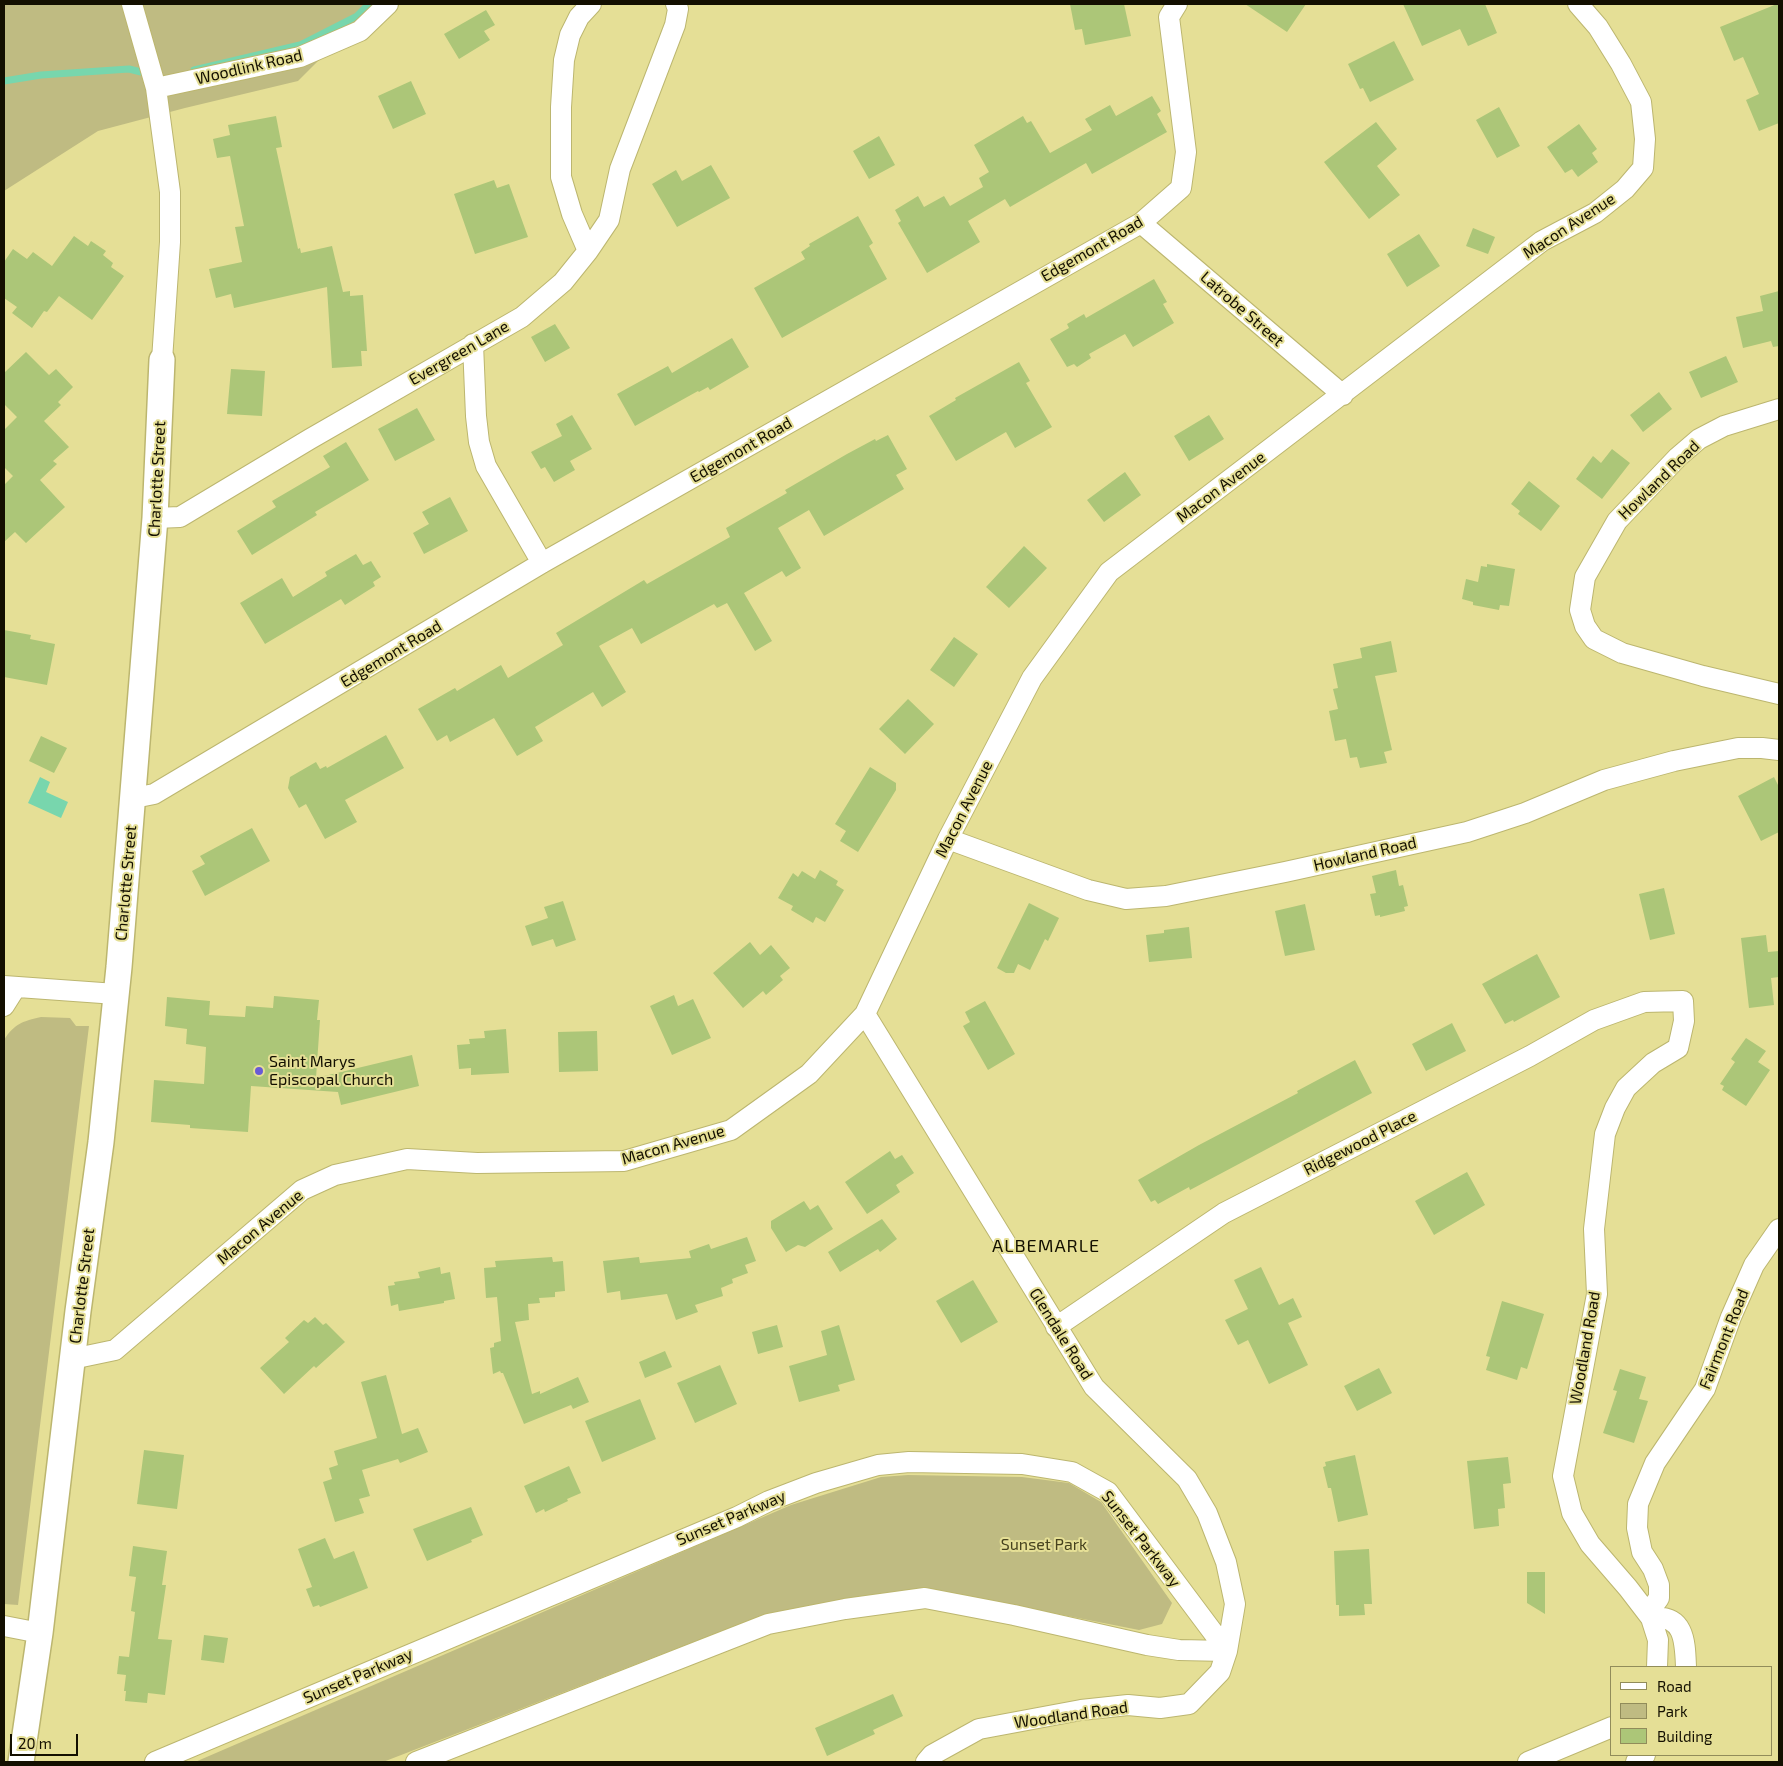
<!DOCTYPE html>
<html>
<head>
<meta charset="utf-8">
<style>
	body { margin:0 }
	#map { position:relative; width:1783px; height:1766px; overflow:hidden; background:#e5df96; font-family:"Exo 2",sans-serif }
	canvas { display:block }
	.frame { position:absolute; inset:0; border:5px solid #130f00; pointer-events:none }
	.legend { position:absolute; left:1610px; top:1666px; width:162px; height:90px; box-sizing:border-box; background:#e5df96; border:1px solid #918c5a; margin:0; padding:6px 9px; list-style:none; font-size:15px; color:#130f00 }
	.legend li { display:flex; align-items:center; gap:10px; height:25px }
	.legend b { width:25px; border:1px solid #918c5a }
	.scale { position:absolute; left:10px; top:1734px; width:68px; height:22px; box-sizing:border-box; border:2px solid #130f00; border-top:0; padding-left:6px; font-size:15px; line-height:18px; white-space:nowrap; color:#130f00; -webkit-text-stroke:4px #e5df96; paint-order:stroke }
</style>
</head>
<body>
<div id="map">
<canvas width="1783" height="1766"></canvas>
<div class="frame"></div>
<ul class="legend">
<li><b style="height:6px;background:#fff"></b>Road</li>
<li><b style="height:14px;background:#bfbb82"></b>Park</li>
<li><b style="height:14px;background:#acc678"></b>Building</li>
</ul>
<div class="scale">20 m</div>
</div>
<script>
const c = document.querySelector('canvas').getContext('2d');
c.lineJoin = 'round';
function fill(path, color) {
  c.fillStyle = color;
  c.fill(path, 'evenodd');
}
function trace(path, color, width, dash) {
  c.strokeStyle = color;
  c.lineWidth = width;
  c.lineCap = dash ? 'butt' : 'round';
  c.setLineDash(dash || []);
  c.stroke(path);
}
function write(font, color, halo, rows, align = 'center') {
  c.font = font + ' "Exo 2",sans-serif';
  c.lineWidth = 4;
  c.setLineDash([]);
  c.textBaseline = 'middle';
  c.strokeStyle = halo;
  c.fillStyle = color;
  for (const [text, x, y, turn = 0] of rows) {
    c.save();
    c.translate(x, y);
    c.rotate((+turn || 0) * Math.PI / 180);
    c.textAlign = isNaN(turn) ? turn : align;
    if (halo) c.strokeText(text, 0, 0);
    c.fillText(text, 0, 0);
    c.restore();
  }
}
fill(new Path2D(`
	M 4,4 L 375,4 L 298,81 L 185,108 L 98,131 L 4,191 Z
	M 41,1017 L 70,1018 L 76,1026 L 89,1026 L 18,1605 L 4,1604 L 4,1040 C 14,1024 23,1021 41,1017 Z
	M 908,1475 L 1022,1477 L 1069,1483 L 1101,1502 L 1172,1603 L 1162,1624 L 1139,1630 L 925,1588 L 766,1614 L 383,1762 L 195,1762 L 791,1505 L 881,1477 Z`), '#bfbb82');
fill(new Path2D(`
	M 40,777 L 50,782 L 46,792 L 68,802 L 61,818 L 28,803 Z`), '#78d6ad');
trace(new Path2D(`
	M 194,70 L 300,45 L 357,16 L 369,4
	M 4,81 L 41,75 L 129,69 L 149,74`), '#78d6ad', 7);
fill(new Path2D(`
	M 1070,4 L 1124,4 L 1131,36 L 1085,45 L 1082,29 L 1075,30 Z
	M 1245,4 L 1306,4 L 1287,32 Z
	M 1403,4 L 1485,4 L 1497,33 L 1468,46 L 1460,29 L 1422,46 Z
	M 1777,4 L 1779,4 L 1779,123 L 1759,131 L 1746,100 L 1759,94 L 1743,57 L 1734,61 L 1720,27 Z
	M 486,10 L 495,25 L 484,31 L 490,40 L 459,59 L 444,34 Z
	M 1394,41 L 1414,80 L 1370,102 L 1363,88 L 1360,89 L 1348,64 Z
	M 411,81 L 426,114 L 393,129 L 378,96 Z
	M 1152,96 L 1161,111 L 1157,114 L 1167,132 L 1092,174 L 1086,163 L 1010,207 L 1005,199 L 968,221 L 980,242 L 927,273 L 898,223 L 901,221 L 895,210 L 918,196 L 924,207 L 944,196 L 950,206 L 983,187 L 979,178 L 989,172 L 974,145 L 1023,116 L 1027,123 L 1031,121 L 1050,153 L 1092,130 L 1085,119 L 1110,105 L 1116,116 Z
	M 1499,107 L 1520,146 L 1497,158 L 1476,120 Z
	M 276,116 L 282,147 L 276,148 L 298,249 L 300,248 L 301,253 L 332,246 L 343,292 L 350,291 L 350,296 L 363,295 L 367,351 L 361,351 L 362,366 L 332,368 L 327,287 L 234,308 L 231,294 L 216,298 L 209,269 L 242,262 L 235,227 L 244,226 L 230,156 L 217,158 L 213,139 L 230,135 L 228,125 Z
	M 1376,122 L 1397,149 L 1377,166 L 1400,195 L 1369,219 L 1324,162 Z
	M 1579,124 L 1597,149 L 1592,153 L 1598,162 L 1578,177 L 1572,169 L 1565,173 L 1547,147 Z
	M 879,136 L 895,165 L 869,179 L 853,151 Z
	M 711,165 L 730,198 L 677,227 L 652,184 L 676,170 L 682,181 Z
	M 494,180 L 497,188 L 509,184 L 528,237 L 475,254 L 454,194 Z
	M 858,216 L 873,243 L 869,246 L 887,279 L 782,338 L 754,288 L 805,259 L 801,252 L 810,246 L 809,244 Z
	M 1473,228 L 1495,237 L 1488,254 L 1466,246 Z
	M 1419,234 L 1440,266 L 1407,287 L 1387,254 Z
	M 74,236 L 88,246 L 91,241 L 106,251 L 103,255 L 113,263 L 111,267 L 124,276 L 92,320 L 59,296 L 47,312 L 44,311 L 32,328 L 12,313 L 17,307 L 4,298 L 4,262 L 13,249 L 27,259 L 33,252 L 52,266 Z
	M 1154,279 L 1167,302 L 1163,304 L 1174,323 L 1133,347 L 1125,334 L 1089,354 L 1091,358 L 1077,367 L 1074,364 L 1067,367 L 1050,339 L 1069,328 L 1067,324 L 1084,314 L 1086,318 Z
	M 1779,291 L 1779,346 L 1773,347 L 1771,341 L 1743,348 L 1736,317 L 1763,311 L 1760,296 Z
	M 555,324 L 570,348 L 545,362 L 531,337 Z
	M 732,338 L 749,367 L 710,390 L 708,387 L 699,392 L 698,391 L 635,426 L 617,394 L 668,366 L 672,373 Z
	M 26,352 L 49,375 L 56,369 L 73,387 L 58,402 L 61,405 L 44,421 L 69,447 L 53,461 L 57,464 L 40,480 L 65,507 L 26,543 L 15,532 L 4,542 L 4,485 L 13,476 L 4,467 L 4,430 L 17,417 L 4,404 L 4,373 Z
	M 1726,356 L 1738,382 L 1701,398 L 1689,372 Z
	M 1019,362 L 1030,381 L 1026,383 L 1052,427 L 1015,448 L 1006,432 L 956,461 L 929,416 L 956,400 L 955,398 Z
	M 231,369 L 265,371 L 262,416 L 227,414 Z
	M 1659,392 L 1672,409 L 1643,432 L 1630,415 Z
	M 417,408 L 435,440 L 395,461 L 378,429 Z
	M 572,415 L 592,449 L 570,461 L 575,470 L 554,482 L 545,467 L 541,469 L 531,452 L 562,436 L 556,424 Z
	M 1209,415 L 1224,439 L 1189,461 L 1174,436 Z
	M 888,435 L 907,469 L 896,475 L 904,489 L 824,536 L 809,510 L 778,528 L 801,568 L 786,577 L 782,571 L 744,593 L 772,641 L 755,651 L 727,603 L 717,608 L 714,604 L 641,644 L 632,628 L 599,646 L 626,692 L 602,707 L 593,692 L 535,727 L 543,741 L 517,756 L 494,718 L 450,742 L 447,735 L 437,741 L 418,709 L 455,688 L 457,691 L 501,665 L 508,678 L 563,645 L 556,633 L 644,580 L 647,584 L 730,537 L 726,528 L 787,493 L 785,490 L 847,454 L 875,439 L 876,441 Z
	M 346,442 L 369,480 L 315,512 L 317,515 L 252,555 L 237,531 L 276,507 L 272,501 L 330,467 L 323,456 Z
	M 1612,449 L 1630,463 L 1602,499 L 1576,479 L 1593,456 L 1601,463 Z
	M 1125,472 L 1141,495 L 1104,522 L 1087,500 Z
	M 1529,481 L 1560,506 L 1541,531 L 1518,514 L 1520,511 L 1511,504 Z
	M 450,497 L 468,531 L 424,554 L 413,533 L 429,524 L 422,512 Z
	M 1024,546 L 1047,568 L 1009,608 L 986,587 Z
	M 356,554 L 363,565 L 371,561 L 381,577 L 373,582 L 375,586 L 345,605 L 341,599 L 265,644 L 240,603 L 282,578 L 293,597 L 327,576 L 325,572 Z
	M 1487,564 L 1515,569 L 1509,606 L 1500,605 L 1499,610 L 1473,605 L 1473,602 L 1462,599 L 1466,579 L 1478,582 L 1481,566 L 1487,567 Z
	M 4,630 L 31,635 L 30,639 L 55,644 L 47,685 L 4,677 Z
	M 954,637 L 978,654 L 954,687 L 930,670 Z
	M 1391,641 L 1397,672 L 1375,676 L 1392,750 L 1384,752 L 1387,763 L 1360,768 L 1357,757 L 1350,758 L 1346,739 L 1335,741 L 1329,711 L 1338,709 L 1333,689 L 1338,688 L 1333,664 L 1362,658 L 1360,648 Z
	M 908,699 L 934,724 L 905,754 L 879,729 Z
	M 386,735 L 404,768 L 345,800 L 357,822 L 325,839 L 306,804 L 299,808 L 288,788 L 290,777 L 316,762 L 320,769 L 326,766 L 327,768 Z
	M 41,736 L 67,748 L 54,773 L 29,761 Z
	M 870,767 L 896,783 L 896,790 L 858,852 L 840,841 L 846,831 L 835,824 Z
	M 1774,777 L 1779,787 L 1779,832 L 1761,841 L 1738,796 Z
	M 252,828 L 270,861 L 205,896 L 192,871 L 205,864 L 200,856 Z
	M 820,870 L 838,881 L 836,885 L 844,890 L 825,922 L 816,917 L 813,923 L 791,910 L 793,906 L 778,898 L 793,873 L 798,877 L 802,871 L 815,879 Z
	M 1396,870 L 1399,886 L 1403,885 L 1408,906 L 1404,907 L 1405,911 L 1380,917 L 1380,915 L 1375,916 L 1370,894 L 1376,893 L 1372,876 Z
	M 1664,888 L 1675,934 L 1650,940 L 1639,894 Z
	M 563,901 L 576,940 L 556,947 L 553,939 L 532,946 L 525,926 L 548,918 L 544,907 Z
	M 1029,903 L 1059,918 L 1048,941 L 1045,939 L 1030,970 L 1018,964 L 1014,973 L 1006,973 L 997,968 Z
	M 1305,904 L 1315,950 L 1285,956 L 1275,911 Z
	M 1189,927 L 1192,958 L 1149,962 L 1146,935 L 1164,933 L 1164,930 Z
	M 1766,935 L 1768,952 L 1779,951 L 1779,977 L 1771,978 L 1774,1005 L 1749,1008 L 1741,938 Z
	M 750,942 L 760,955 L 771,945 L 790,968 L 780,976 L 783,980 L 766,995 L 763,991 L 743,1008 L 713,973 Z
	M 1537,954 L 1560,997 L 1514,1022 L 1513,1020 L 1505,1024 L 1482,984 Z
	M 674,995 L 678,1006 L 693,999 L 711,1038 L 672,1055 L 650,1006 Z
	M 274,996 L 319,1000 L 317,1020 L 320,1020 L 316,1078 L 412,1055 L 419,1086 L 341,1105 L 338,1092 L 251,1086 L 248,1132 L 190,1128 L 190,1125 L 151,1122 L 154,1080 L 204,1084 L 206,1047 L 186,1044 L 187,1029 L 165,1026 L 167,997 L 210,1001 L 209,1015 L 245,1017 L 246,1006 L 273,1008 Z
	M 985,1001 L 1015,1054 L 988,1070 L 963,1026 L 970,1022 L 965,1012 Z
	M 1452,1023 L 1466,1051 L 1426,1071 L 1412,1044 Z
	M 506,1029 L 509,1073 L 471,1075 L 471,1068 L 459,1069 L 457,1045 L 470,1044 L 469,1039 L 485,1038 L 484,1031 Z
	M 597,1031 L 598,1071 L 559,1072 L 558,1032 Z
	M 1746,1038 L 1766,1051 L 1758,1062 L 1770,1070 L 1746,1106 L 1722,1090 L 1724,1086 L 1720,1084 L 1735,1062 L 1731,1059 Z
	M 1355,1060 L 1372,1093 L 1190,1190 L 1189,1187 L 1158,1204 L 1155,1200 L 1151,1202 L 1138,1180 L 1199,1145 L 1298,1093 L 1297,1091 Z
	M 890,1151 L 895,1159 L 902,1155 L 914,1173 L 896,1185 L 900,1192 L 867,1214 L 845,1182 Z
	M 1467,1172 L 1485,1205 L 1434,1235 L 1415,1201 Z
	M 804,1201 L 810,1210 L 818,1205 L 833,1229 L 805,1247 L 798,1245 L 786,1252 L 771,1228 L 771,1221 Z
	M 882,1219 L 897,1239 L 880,1252 L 878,1249 L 840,1272 L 828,1252 Z
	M 747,1237 L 756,1261 L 745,1265 L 748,1273 L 732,1279 L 733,1283 L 721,1288 L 723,1296 L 695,1305 L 698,1312 L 676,1320 L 667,1294 L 621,1300 L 620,1291 L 607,1293 L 603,1261 L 639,1257 L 640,1263 L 691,1258 L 689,1251 L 709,1244 L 711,1249 Z
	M 552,1257 L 553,1262 L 563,1261 L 565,1291 L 555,1292 L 555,1297 L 539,1298 L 540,1303 L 528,1304 L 529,1320 L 515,1322 L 532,1394 L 540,1391 L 540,1394 L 578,1377 L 589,1402 L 573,1409 L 571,1405 L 524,1424 L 503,1373 L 501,1373 L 500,1371 L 493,1374 L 490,1348 L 494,1347 L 494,1343 L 501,1341 L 497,1297 L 486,1298 L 484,1268 L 496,1267 L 495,1261 Z
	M 440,1267 L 441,1274 L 450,1272 L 455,1299 L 444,1301 L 444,1303 L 399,1311 L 398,1304 L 391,1306 L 388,1286 L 395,1285 L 394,1282 L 420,1278 L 418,1272 Z
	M 1261,1267 L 1279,1305 L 1293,1298 L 1302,1317 L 1288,1323 L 1308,1365 L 1269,1384 L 1248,1340 L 1238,1345 L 1225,1320 L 1248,1309 L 1234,1280 Z
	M 973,1280 L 998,1322 L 961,1343 L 936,1301 Z
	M 1502,1301 L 1544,1314 L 1527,1369 L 1521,1367 L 1517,1380 L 1486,1370 L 1490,1357 L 1486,1356 Z
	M 315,1317 L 323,1325 L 326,1323 L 345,1342 L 316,1368 L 314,1366 L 284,1394 L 260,1368 L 289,1342 L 285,1338 L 304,1320 L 308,1323 Z
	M 777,1325 L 783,1347 L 758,1354 L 752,1332 Z
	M 839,1325 L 855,1380 L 838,1385 L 840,1391 L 799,1402 L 789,1366 L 827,1355 L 821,1331 Z
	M 665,1351 L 672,1367 L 645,1378 L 639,1362 Z
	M 720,1365 L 737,1404 L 695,1423 L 677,1383 Z
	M 1379,1368 L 1392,1393 L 1357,1411 L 1344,1386 Z
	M 1620,1369 L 1646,1377 L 1639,1399 L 1648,1401 L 1634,1443 L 1603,1433 L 1617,1391 L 1613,1390 Z
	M 386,1375 L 402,1434 L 418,1428 L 428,1452 L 400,1463 L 398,1459 L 362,1470 L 370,1496 L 359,1499 L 364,1513 L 335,1522 L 323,1482 L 332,1479 L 329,1468 L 338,1465 L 334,1451 L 377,1438 L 361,1382 Z
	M 640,1399 L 656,1439 L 602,1462 L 585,1421 Z
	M 144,1450 L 184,1455 L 177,1509 L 137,1504 Z
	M 1355,1455 L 1368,1515 L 1338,1522 L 1331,1488 L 1328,1488 L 1323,1467 L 1326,1466 L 1325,1462 Z
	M 1508,1457 L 1511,1483 L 1503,1484 L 1505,1508 L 1498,1509 L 1499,1526 L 1474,1529 L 1467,1461 Z
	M 569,1466 L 581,1493 L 567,1499 L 568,1501 L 545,1512 L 544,1509 L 536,1513 L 524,1486 Z
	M 471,1507 L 483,1535 L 471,1540 L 472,1542 L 427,1561 L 413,1529 Z
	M 325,1538 L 334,1559 L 354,1551 L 368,1588 L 320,1607 L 319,1605 L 313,1607 L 306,1589 L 312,1587 L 298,1549 Z
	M 133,1546 L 167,1551 L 162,1585 L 166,1585 L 158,1639 L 172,1640 L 165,1695 L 148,1693 L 147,1703 L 125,1701 L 126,1691 L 124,1691 L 126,1675 L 117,1674 L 119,1656 L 129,1657 L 135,1612 L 131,1611 L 136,1577 L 129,1576 Z
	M 1369,1549 L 1372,1604 L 1364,1604 L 1365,1615 L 1339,1616 L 1339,1605 L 1336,1605 L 1334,1551 Z
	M 1527,1572 L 1545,1572 L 1545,1614 L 1527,1603 Z
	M 204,1635 L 228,1638 L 224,1663 L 201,1660 Z
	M 893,1694 L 903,1716 L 873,1730 L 875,1734 L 827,1756 L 815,1728 Z`), '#acc678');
const minor = new Path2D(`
	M 132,4 L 156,88 L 170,192 L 170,242 L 162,360
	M 156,88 L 300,57 L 360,31 L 388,4
	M 1141,223 L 1343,395
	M 588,251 L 572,214 L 561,177 L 561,107 L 564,60 L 570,35 L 579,17 L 591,4
	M 473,344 L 476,416 L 479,442 L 486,466 L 542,563
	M 1779,409 L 1724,426 L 1699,439 L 1678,457 L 1617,521 L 1585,577 L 1580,610 L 1585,626 L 1594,639 L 1622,653 L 1703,676 L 1779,694
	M 155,518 L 180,517 L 310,439 L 522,317 L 563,282 L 588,251 L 609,220 L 620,169 L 675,25 L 678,9 L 676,4
	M 134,798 L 154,794 L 542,563 L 1141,223 L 1181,188 L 1186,152 L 1169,17 L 1177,4
	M 948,839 L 1088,890 L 1126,899 L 1166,896 L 1285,872 L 1467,832 L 1525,813 L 1604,780 L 1674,761 L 1738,748 L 1762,748 L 1779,750
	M 4,986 L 116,994
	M 4,1006 L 16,987
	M 865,1014 L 1094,1387 L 1187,1479 L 1207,1513 L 1226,1562 L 1235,1604 L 1227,1651 L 1220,1672 L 1189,1704 L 1160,1708 L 1128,1705 L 1081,1710 L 979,1729 L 932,1755 L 926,1762
	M 1056,1327 L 1224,1213 L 1530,1056 L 1594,1020 L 1644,1002 L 1683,1001 L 1684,1021 L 1678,1048 L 1653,1063 L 1626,1088 L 1615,1108 L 1605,1134 L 1594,1229 L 1597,1294 L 1563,1476 L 1572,1513 L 1590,1544 L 1628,1588 L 1651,1618 L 1658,1640 L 1657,1667
	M 72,1359 L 115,1350 L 302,1190 L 335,1175 L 407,1159 L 477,1163 L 624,1161 L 731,1130 L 809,1074 L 865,1014 L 948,839 L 1032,678 L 1109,572 L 1542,241 L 1595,213 L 1625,189 L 1643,168 L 1645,139 L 1641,102 L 1621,64 L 1598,27 L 1578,4
	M 1648,1613 L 1659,1598 L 1659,1585 L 1653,1569 L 1642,1552 L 1637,1528 L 1638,1504 L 1655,1463 L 1705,1389 L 1731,1317 L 1754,1265 L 1779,1229
	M 1651,1618 C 1685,1614 1685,1642 1686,1667
	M 4,1626 L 40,1633
	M 155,1762 L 737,1517 L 769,1501 L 816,1483 L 878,1465 L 909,1462 L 1022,1464 L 1072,1472 L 1108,1492 L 1227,1651
	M 416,1762 L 768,1624 L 845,1609 L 925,1598 L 1014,1615 L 1147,1645 L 1179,1650 L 1227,1651
	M 1528,1762 L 1612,1727
	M 1636,1762 L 1645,1755`);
const tertiary = new Path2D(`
	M 21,1762 L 40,1633 L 78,1311 L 101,1142 L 119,967 L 155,518 L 162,360`);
trace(minor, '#bcb66f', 22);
trace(tertiary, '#bcb66f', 28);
trace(minor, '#fff', 20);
trace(tertiary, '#fff', 25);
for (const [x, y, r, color] of [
	[259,1071,5,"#695bd5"]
]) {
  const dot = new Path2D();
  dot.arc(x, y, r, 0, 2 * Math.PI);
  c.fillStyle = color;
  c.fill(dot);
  trace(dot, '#e5df96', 2);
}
write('16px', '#130f00', '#e5df96', [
	["Woodlink Road",249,67,-13],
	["Macon Avenue",1569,226,-33],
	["Edgemont Road",1092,249,-30],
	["Latrobe Street",1242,309,41],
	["Evergreen Lane",459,353,-30],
	["Edgemont Road",741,450,-30],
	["Charlotte Street",157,479,-87],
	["Howland Road",1659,480,-44],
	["Macon Avenue",1221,487,-37],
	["Edgemont Road",391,654,-31],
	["Macon Avenue",964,809,-63],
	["Howland Road",1365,854,-13],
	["Charlotte Street",126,883,-85],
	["Ridgewood Place",1360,1143,-27],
	["Macon Avenue",673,1145,-16],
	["Macon Avenue",260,1227,-40],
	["Charlotte Street",82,1286,-83],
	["Glendale Road",1061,1334,58],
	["Fairmont Road",1724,1339,-68],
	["Woodland Road",1585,1348,-80],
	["Sunset Parkway",731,1518,-23],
	["Sunset Parkway",1141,1539,52],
	["Sunset Parkway",358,1676,-23],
	["Woodland Road",1071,1715,-8]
]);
write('16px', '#130f00', '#e5df96', [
	["Saint Marys",269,1062],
	["Episcopal Church",269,1080]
], 'left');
write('16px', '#47431f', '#e5df96', [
	["Sunset Park",1044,1545]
]);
c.letterSpacing = '1px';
write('18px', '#130f00', '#e5df96', [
	["ALBEMARLE",1046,1246]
]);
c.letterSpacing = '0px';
</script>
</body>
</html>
